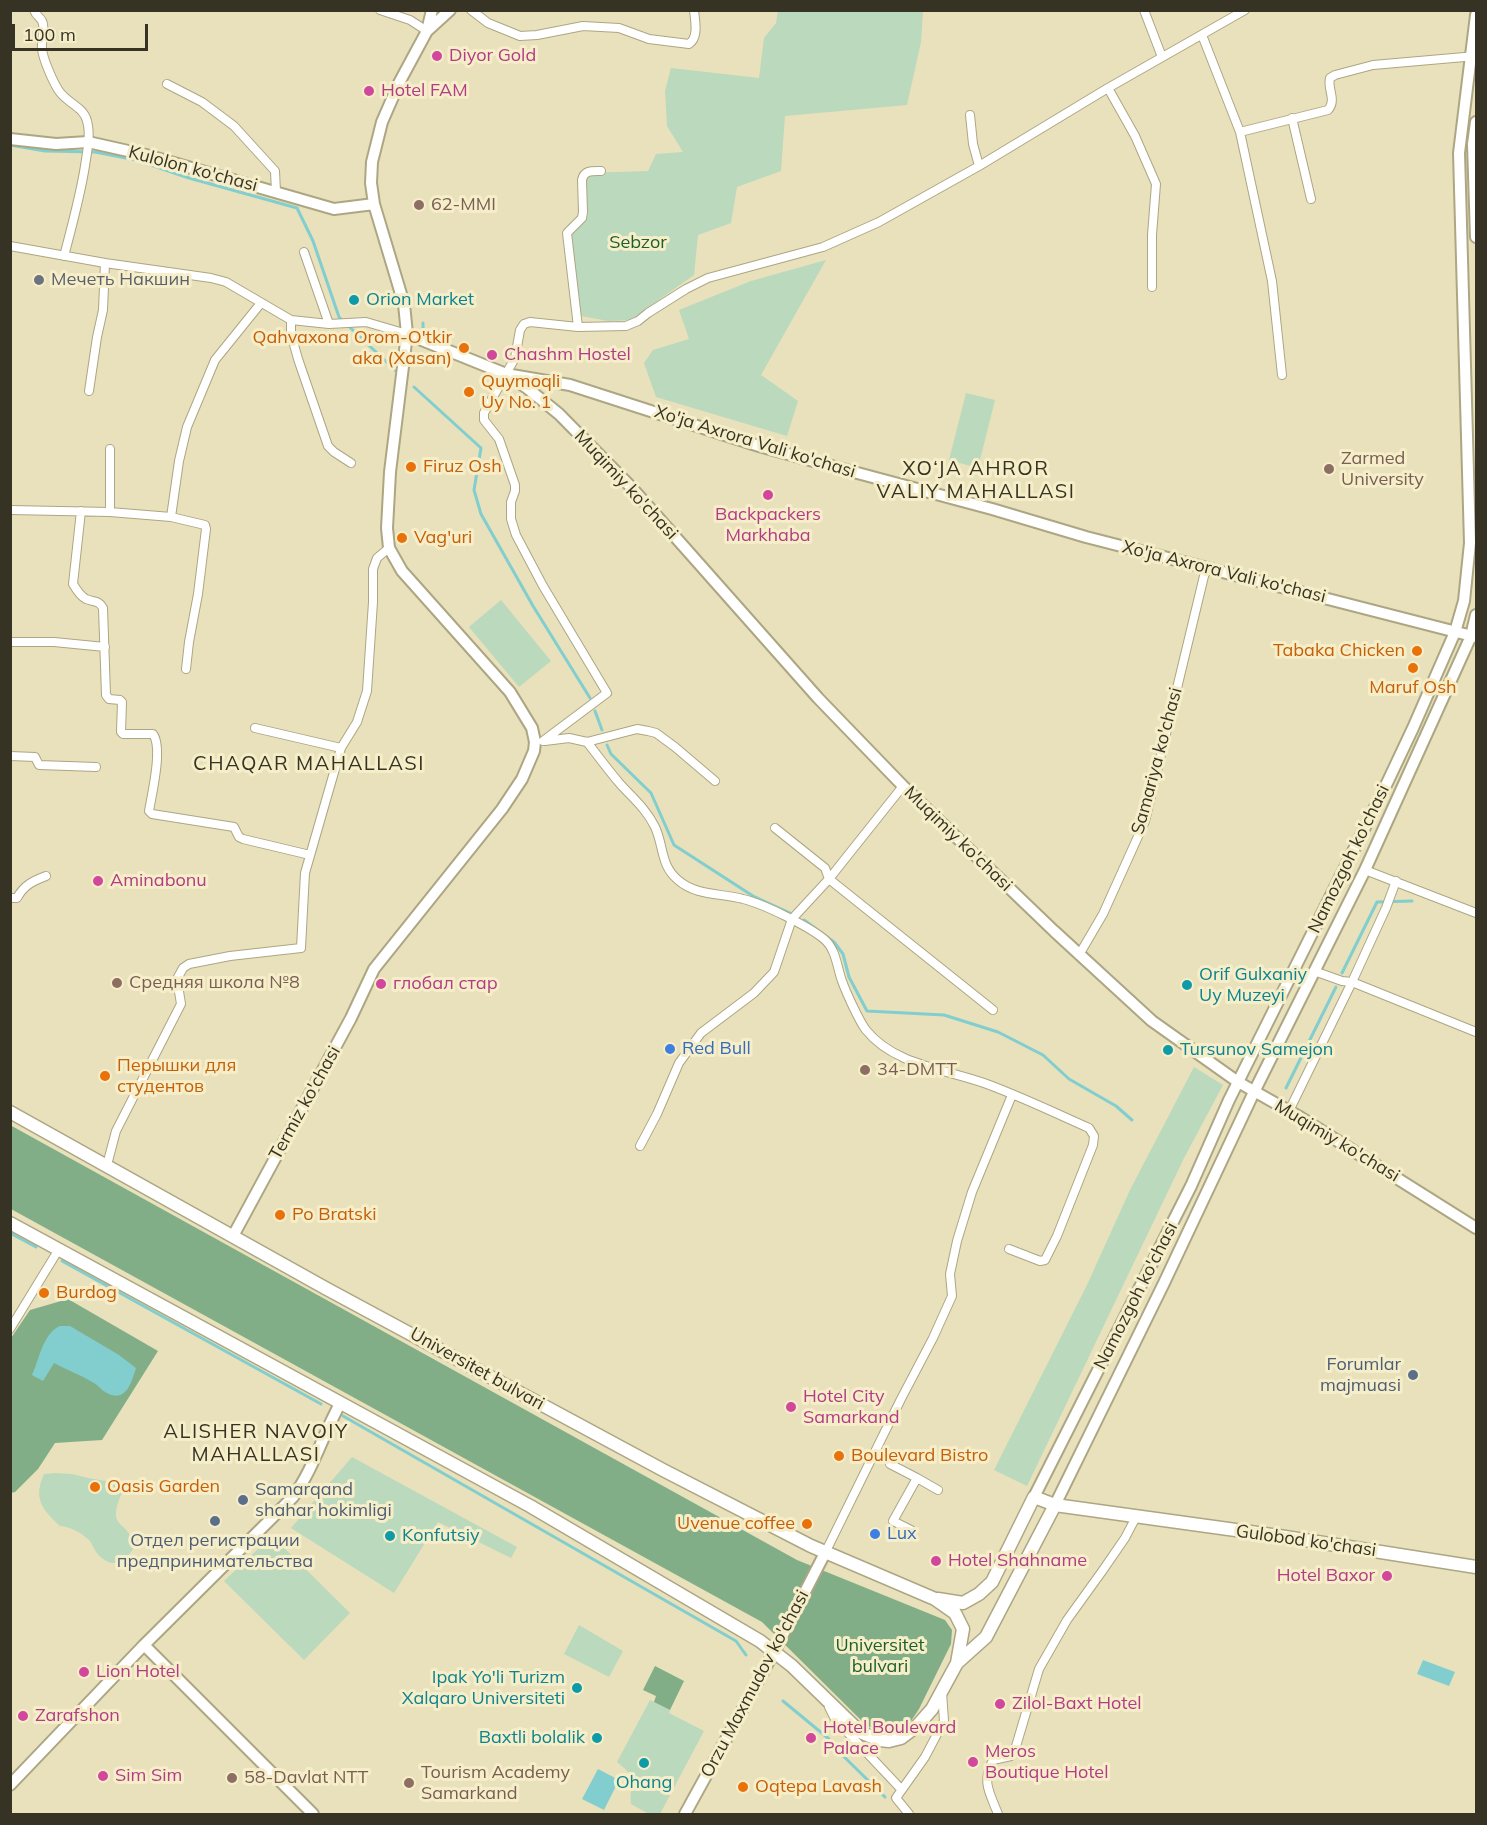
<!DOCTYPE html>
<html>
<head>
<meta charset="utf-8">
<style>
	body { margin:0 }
	#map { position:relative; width:1487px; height:1825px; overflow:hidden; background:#e8e1bc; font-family:Mulish,sans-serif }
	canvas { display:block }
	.frame { position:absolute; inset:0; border:12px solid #363324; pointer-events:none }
	.scale { position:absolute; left:12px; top:24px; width:136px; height:27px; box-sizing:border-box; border:3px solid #363324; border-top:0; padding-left:8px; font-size:18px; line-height:21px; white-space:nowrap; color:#363324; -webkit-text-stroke:4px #f6eec9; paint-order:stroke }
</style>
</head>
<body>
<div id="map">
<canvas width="1487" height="1825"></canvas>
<div class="frame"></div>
<div class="scale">100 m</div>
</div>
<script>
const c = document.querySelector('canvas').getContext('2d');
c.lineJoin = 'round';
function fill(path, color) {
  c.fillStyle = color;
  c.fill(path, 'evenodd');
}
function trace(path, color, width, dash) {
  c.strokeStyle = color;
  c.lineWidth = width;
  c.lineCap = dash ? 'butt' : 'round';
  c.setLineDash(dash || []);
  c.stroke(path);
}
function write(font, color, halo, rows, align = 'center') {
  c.font = font + ' Mulish,sans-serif';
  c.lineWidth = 6;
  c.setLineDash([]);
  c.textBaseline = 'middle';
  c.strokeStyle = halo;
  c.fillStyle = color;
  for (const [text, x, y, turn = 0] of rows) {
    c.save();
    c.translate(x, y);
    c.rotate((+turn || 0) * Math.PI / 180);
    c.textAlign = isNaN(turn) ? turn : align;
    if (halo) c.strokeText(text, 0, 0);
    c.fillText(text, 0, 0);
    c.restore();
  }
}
fill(new Path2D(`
	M 795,10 L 810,12 L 810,10 L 923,11 L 921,42 L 907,105 L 785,116 L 781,171 L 737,187 L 731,223 L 698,235 L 694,275 L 630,320 L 608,321 L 576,315 L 566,236 L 588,215 L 586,173 L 648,171 L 656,154 L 683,152 L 667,126 L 665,91 L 671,68 L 759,78 L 764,38 L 776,23 L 778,11 Z
	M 826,260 L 761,375 L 798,401 L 787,436 L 656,397 L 644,363 L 653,350 L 689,339 L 679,310 L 751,281 Z
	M 966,393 L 995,400 L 978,468 L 949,460 Z
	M 501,600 L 551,661 L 519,687 L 469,627 Z
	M 1194,1067 L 1223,1085 L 1184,1158 L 1027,1486 L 994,1470 L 1087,1285 L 1130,1190 Z
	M 352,1457 L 517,1547 L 511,1558 L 438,1522 L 394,1593 L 291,1528 Z
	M 55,1473 L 72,1474 L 88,1478 L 111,1482 L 123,1490 C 103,1535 132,1516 133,1549 C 122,1565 110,1569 96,1552 C 93,1548 92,1543 89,1540 C 80,1532 71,1527 60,1526 C 42,1509 33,1499 44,1474 Z
	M 272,1536 L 350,1613 L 304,1660 L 224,1581 Z
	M 579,1625 L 623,1651 L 609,1677 L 564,1654 Z
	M 650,1700 L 670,1710 L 669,1713 L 704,1731 L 660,1814 L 649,1814 L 631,1804 C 629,1780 640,1780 617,1762 Z`), '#bad9bd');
fill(new Path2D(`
	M 10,1125 L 797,1560 L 945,1620 L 952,1630 L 951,1644 L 919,1709 L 909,1724 L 889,1733 L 879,1732 L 866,1725 L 762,1622 L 11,1209 Z
	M 68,1299 L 158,1351 L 102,1440 L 55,1443 L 38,1469 L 15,1492 L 11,1493 L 11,1338 L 30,1310 Z
	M 655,1666 L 684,1681 L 670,1710 L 654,1702 L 656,1696 L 643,1690 Z`), '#81ae86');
fill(new Path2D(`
	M 60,1326 L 70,1326 L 119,1355 L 136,1368 C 132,1380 127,1402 109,1394 C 103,1392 99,1386 94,1383 C 81,1375 67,1370 54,1363 L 43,1381 L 32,1375 C 39,1360 43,1333 60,1326 Z
	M 1423,1660 L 1455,1672 L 1449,1686 L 1417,1674 Z
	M 598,1769 L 619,1780 L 604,1810 L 582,1799 Z`), '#82cece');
trace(new Path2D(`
	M 10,145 L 45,151 L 95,152 L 136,160 L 189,178 L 297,208 L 313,241 L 339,317 L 396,371
	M 423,323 L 423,330 L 425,331
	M 414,387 L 481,448 L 474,490 L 481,514 L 533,606 L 590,698
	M 595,711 L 602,730
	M 607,745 L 611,754 L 651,793 L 674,845 L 753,896 L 790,913
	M 804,920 L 834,942 L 843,954 L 849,977 L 867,1011 L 944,1015 L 998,1032 L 1043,1055 L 1069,1079 L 1116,1106 L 1132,1120
	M 1342,973 L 1377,902 L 1412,901
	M 1286,1088 L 1336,987
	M 10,1233 L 36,1247
	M 62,1261 L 321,1404
	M 343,1416 L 736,1641 L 746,1655
	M 783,1701 L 829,1739 L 831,1744 L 885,1797`), '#82cece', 3);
const street = new Path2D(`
	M 34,10 C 36,16 40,17 42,21 C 46,29 41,40 42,49 C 43,59 53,82 59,91 C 67,103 84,107 87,121 C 91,135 87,152 85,166 C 80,197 72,226 64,256
	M 380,10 L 410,20 L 427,31
	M 471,10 L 488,23 L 520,36 L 537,35 L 583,26 L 619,28 L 649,39 L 689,44 C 699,37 695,21 694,10
	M 1144,10 L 1162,57
	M 1202,35 L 1240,132
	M 167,84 L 202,102 L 234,126 L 275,171 L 276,192
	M 1108,88 L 1135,136 L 1156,184 L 1152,235 L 1152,287
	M 970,115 L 973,144 L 979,166
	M 1292,118 L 1311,199
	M 10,246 L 105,263 L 211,278 L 226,282 L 291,320 L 329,324 L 366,322 L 407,334
	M 304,252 L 329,324
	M 291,320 L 291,334 L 298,359 L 328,446 L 334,452 L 351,463
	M 578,327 L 567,233 L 582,218 L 583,212 L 582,180 C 584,170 592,171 601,171
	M 1282,375 L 1272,281 L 1240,132 L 1328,110 C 1337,100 1327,89 1330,78 L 1335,75 L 1373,65 L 1476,56
	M 89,391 L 97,337 L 103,310 L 105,263
	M 110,449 L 110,512
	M 10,510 L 110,512 L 171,517 L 179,461 L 187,427 L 215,360 L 261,303
	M 81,511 L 73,584 C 76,589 80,596 86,599 C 93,602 99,600 103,608 L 106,695 L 109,699 L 120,700 L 122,702 L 121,732 L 123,734 L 153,734 C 163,748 152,793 149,811 L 152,814 L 234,827 L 239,837 L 243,839 L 310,855
	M 171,517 L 205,525 L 206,529 L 198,594 L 189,642 L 186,669
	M 10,642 L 54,642 L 105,647
	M 255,728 L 341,748
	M 543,741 L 607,693 L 543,586 L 516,535 L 511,519 L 511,502 L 515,491 L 515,485 L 499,439 L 484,420 L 484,413 L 515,358 L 520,330 L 524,324 L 530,322 L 578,327 L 626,326 L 638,321 L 648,313 L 686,289 L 708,278 L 823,247 L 879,222 L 979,166 L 1108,88 L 1245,10
	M 545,741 L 569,738 L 587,742 L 637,729 L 648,731 L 656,733 L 675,747 L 715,781
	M 587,742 C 598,756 609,771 621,785 C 633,798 647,810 655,827 C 664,846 660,865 678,880 C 696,896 721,893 743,899 C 764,904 808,926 824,939 C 836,949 837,967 842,981 C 846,992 859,1021 866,1030 C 894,1065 945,1069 984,1083 C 1020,1096 1055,1113 1089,1128 L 1094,1136 L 1093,1145 L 1057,1236 L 1045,1260 L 1040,1261 L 1009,1249
	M 10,756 L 35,757 L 39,765 L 96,767
	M 775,828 L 825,868 L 829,879 L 993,1010
	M 1365,870 L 1476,913
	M 10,898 L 17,898 C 24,885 33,881 46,876
	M 1079,955 L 1103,914 L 1145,821 L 1204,576 L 1208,567
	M 1314,971 L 1342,981 L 1352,982 L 1476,1032
	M 1289,1111 L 1352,982 L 1386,908 L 1396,881
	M 640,1146 L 657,1114 L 679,1063 L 701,1033 L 754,993 L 774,972 L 792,919 L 829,879 L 903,786
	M 107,1165 L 116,1131 L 181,1004 L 177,979 L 183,968 L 189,964 L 230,956 L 301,948 L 305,873 L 341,748 L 357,722 L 367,691 L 373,602 L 373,569 L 377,558 L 389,548
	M 10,1329 L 59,1249
	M 890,1464 L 917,1478 L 893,1521 L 911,1530
	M 917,1478 L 938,1490
	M 825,1553 L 901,1399 L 933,1338 L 952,1296 L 950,1274 L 957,1241 L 972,1192 L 1012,1095
	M 829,1707 L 835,1719 L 901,1789
	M 909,1814 L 896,1798 L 925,1757 L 944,1721 L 942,1692
	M 998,1814 C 990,1793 981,1782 993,1760 L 1011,1756 L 1014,1753 L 1039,1669 L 1067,1620 L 1103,1570 L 1125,1538 L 1136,1517`);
const secondary = new Path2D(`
	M 427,31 L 450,10
	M 1476,122 L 1473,144 L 1476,237
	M 10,139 L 56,144 L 88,142 L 146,155 L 334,209 L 374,204
	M 407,334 L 506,374 L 570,385 L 759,446 L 835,467 L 992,509 L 1086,537 L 1476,637
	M 506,374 L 527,388 L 559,414 L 631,487 L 818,698 L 903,786 L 1054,931 L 1152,1021 L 1238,1082 L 1298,1116 L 1476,1228
	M 233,1236 L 351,1018 L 374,969 L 502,809 L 522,779 L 534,751 L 535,742 L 532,728 L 510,692 L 402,571 L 389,548 L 387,528 L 390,472 L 407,334 L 404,304 L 374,204 L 371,183 L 372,162 L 382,122 L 399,83 L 427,31 L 432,10
	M 1034,1497 L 1191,1186 L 1229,1100 L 1388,781 L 1413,728 L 1455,632 L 1464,601 L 1470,543 L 1459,153 L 1476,15
	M 1055,1505 L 1164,1283 L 1254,1092 L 1365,870 L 1471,636 L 1476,615
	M 144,1645 L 313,1814
	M 10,1785 L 144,1645 L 293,1497 C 314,1468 323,1434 340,1404
	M 685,1814 L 774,1652 L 825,1553`);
const primary = new Path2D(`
	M 10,1112 L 327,1289 L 663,1470 L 811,1546 L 935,1599 L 955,1613 L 963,1629 L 957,1663 L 932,1709 L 917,1726 L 901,1738 L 889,1741 L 879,1740 L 860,1732 L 792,1666 L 760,1641 L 530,1506 L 10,1223
	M 938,1599 L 963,1603 L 979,1594 L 992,1582 L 1034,1497 L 1055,1505 L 1279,1536 L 1476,1567
	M 957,1663 L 986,1637 L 1055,1505`);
trace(street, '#ada683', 10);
trace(secondary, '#ada683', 14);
trace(primary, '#ada683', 15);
trace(street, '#fff', 8);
trace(secondary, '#fff', 10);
trace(primary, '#fff', 12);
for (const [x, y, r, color] of [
	[437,56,6,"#d1479c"],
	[369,91,6,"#d1479c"],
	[419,205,6,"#8d6e63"],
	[39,280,6,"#6b7280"],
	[354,300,6,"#0f9aa8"],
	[464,348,6,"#e8710a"],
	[492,355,6,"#d1479c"],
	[469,392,6,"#e8710a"],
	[411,467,6,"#e8710a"],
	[1329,469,6,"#8d6e63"],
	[768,495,6,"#d1479c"],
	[402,538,6,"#e8710a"],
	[1417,651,6,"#e8710a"],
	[1413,668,6,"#e8710a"],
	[98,881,6,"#d1479c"],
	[117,983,6,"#8d6e63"],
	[381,984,6,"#d1479c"],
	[1187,985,6,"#0f9aa8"],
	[670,1049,6,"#3f7fe0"],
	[1168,1050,6,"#0f9aa8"],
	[865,1070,6,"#8d6e63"],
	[105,1076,6,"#e8710a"],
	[280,1215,6,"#e8710a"],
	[44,1293,6,"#e8710a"],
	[1413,1375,6,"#5c6f8a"],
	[791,1407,6,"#d1479c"],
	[839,1456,6,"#e8710a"],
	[95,1487,6,"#e8710a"],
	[243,1500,6,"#5c6f8a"],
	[215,1521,6,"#5c6f8a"],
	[807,1524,6,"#e8710a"],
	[875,1534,6,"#3f7fe0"],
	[390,1536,6,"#0f9aa8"],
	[936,1561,6,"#d1479c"],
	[1387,1576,6,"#d1479c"],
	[84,1672,6,"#d1479c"],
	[577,1688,6,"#0f9aa8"],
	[1000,1704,6,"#d1479c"],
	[23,1716,6,"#d1479c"],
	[597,1738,6,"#0f9aa8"],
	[811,1738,6,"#d1479c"],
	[973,1762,6,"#d1479c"],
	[644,1763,6,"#0f9aa8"],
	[103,1776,6,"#d1479c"],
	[232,1778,6,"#8d6e63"],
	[409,1783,6,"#8d6e63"],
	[743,1787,6,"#e8710a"]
]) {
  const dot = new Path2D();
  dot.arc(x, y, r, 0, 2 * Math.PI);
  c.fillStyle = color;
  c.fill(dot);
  trace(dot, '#f6eec9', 2);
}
write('18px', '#b23c85', '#f6eec9', [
	["Diyor Gold",449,56],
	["Hotel FAM",381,91],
	["Chashm Hostel",504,355],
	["Backpackers",768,515,"center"],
	["Markhaba",768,536,"center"],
	["Aminabonu",110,881],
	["глобал стар",393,984],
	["Hotel City",803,1397],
	["Samarkand",803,1418],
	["Hotel Shahname",948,1561],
	["Hotel Baxor",1375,1576,"right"],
	["Lion Hotel",96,1672],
	["Zilol-Baxt Hotel",1012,1704],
	["Zarafshon",35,1716],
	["Hotel Boulevard",823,1728],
	["Palace",823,1749],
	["Meros",985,1752],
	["Boutique Hotel",985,1773],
	["Sim Sim",115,1776]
], 'left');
write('18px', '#363324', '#f6eec9', [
	["Kulolon ko'chasi",193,169,15],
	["Xo'ja Axrora Vali ko'chasi",755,442,17],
	["Muqimiy ko'chasi",626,485,47],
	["Xo'ja Axrora Vali ko'chasi",1224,572,14],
	["Samariya ko'chasi",1157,761,-75],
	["Muqimiy ko'chasi",958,839,44],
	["Namozgoh ko'chasi",1349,859,-64],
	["Termiz ko'chasi",305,1103,-61],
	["Muqimiy ko'chasi",1337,1141,31],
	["Namozgoh ko'chasi",1136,1296,-63],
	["Universitet bulvari",477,1369,29],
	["Gulobod ko'chasi",1306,1541,8],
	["Orzu Maxmudov ko'chasi",755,1684,-62]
]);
write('18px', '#785e54', '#f6eec9', [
	["62-MMI",431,205],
	["Zarmed",1341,459],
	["University",1341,480],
	["Средняя школа №8",129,983],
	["34-DMTT",877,1070],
	["Tourism Academy",421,1773],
	["Samarkand",421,1794],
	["58-Davlat NTT",244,1778]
], 'left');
write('18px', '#1d5f2b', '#f6eec9', [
	["Sebzor",638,243],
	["Universitet",880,1646],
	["bulvari",880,1667]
]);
write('18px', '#5b616d', '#f6eec9', [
	["Мечеть Накшин",51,280]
], 'left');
write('18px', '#0d838f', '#f6eec9', [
	["Orion Market",366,300],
	["Orif Gulxaniy",1199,975],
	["Uy Muzeyi",1199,996],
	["Tursunov Samejon",1180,1050],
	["Konfutsiy",402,1536],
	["Ipak Yo'li Turizm",565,1678,"right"],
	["Xalqaro Universiteti",565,1699,"right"],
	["Baxtli bolalik",585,1738,"right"],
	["Ohang",644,1783,"center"]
], 'left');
write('18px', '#c56008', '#f6eec9', [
	["Qahvaxona Orom-O'tkir",452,338,"right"],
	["aka (Xasan)",452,359,"right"],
	["Quymoqli",481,382],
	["Uy No. 1",481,403],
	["Firuz Osh",423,467],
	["Vag'uri",414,538],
	["Tabaka Chicken",1405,651,"right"],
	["Maruf Osh",1413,688,"center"],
	["Перышки для",117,1066],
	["студентов",117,1087],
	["Po Bratski",292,1215],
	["Burdog",56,1293],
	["Boulevard Bistro",851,1456],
	["Oasis Garden",107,1487],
	["Uvenue coffee",795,1524,"right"],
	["Oqtepa Lavash",755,1787]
], 'left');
write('18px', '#366cbe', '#f6eec9', [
	["Red Bull",682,1049],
	["Lux",887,1534]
], 'left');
write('18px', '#4e5e75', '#f6eec9', [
	["Forumlar",1401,1365],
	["majmuasi",1401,1386],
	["Samarqand",255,1490,"left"],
	["shahar hokimligi",255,1511,"left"],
	["Отдел регистрации",215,1541,"center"],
	["предпринимательства",215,1562,"center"]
], 'right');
c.letterSpacing = '1.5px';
write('20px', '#363324', '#f6eec9', [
	["XO‘JA AHROR",976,469],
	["VALIY MAHALLASI",976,492],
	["CHAQAR MAHALLASI",309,764],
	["ALISHER NAVOIY",256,1432],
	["MAHALLASI",256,1455]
]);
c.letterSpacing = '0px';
</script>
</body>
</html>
